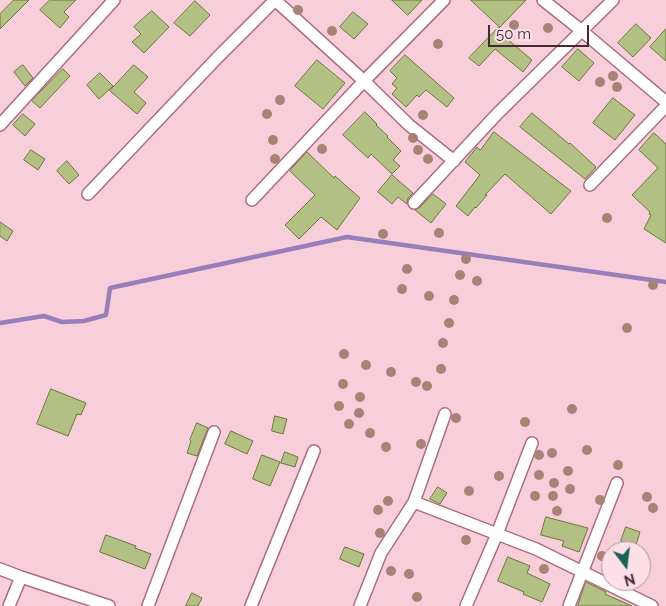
<!DOCTYPE html>
<html>
<head>
<meta charset="utf-8">
<style>
	body { margin:0 }
	#map { position:relative; width:666px; height:606px; overflow:hidden; background:#f8ceda; font-family:Raleway,sans-serif }
	canvas { display:block }
	.north { position:absolute; left:601px; top:541px; width:50px; height:50px; box-sizing:border-box; background:#fcdfe7; border:1px solid #b2969f; border-radius:50%; rotate:165deg; font-size:14px; font-weight:700; line-height:20px; text-align:center; color:#442932 }
	.north::after { content:''; display:block; margin:auto; width:18px; height:22px; background:#1b6256; clip-path:polygon(50% 0,100% 100%,50% 72%,0 100%) }
	.scale { position:absolute; left:488px; top:25px; width:101px; height:22px; box-sizing:border-box; border:2px solid #442932; border-top:0; padding-left:6px; font-size:15px; line-height:18px; white-space:nowrap; color:#442932; -webkit-text-stroke:4px #fcdfe7; paint-order:stroke }
</style>
</head>
<body>
<div id="map">
<canvas width="666" height="606"></canvas>
<div class="north">N</div>
<div class="scale">50 m</div>
</div>
<script>
const c = document.querySelector('canvas').getContext('2d');
c.lineJoin = 'round';
function trace(path, color, width, dash) {
  c.strokeStyle = color;
  c.lineWidth = width;
  c.lineCap = dash ? 'butt' : 'round';
  c.setLineDash(dash || []);
  c.stroke(path);
}
function fill(path, color) {
  c.fillStyle = color;
  c.fill(path, 'evenodd');
}
trace(new Path2D(`
	M 0,323 L 44,316 L 62,322 L 84,321 L 106,315 L 110,288 L 347,237 L 666,282`), '#997fba', 4.5);
const building = new Path2D(`
	M 14,0 L 29,0 L 0,29 L 0,14 Z
	M 50,0 L 76,0 L 64,12 L 69,17 L 60,28 L 40,10 Z
	M 392,0 L 422,0 L 408,15 Z
	M 471,0 L 526,0 L 500,27 Z
	M 195,1 L 210,15 L 190,36 L 174,23 Z
	M 152,11 L 169,27 L 144,53 L 132,42 L 141,34 L 134,27 Z
	M 353,12 L 368,24 L 354,39 L 340,27 Z
	M 636,24 L 651,38 L 633,57 L 618,43 Z
	M 499,27 L 508,35 L 506,38 L 532,60 L 523,72 L 495,49 L 479,66 L 469,58 Z
	M 666,29 L 666,61 L 650,47 Z
	M 578,49 L 594,63 L 579,81 L 562,67 Z
	M 405,55 L 454,98 L 447,107 L 426,90 L 419,97 L 417,95 L 406,107 L 392,94 L 397,88 L 392,84 L 397,78 L 390,71 Z
	M 317,60 L 345,83 L 323,109 L 295,86 Z
	M 23,65 L 33,78 L 25,86 L 14,72 Z
	M 134,65 L 148,77 L 134,92 L 146,103 L 137,114 L 110,91 Z
	M 63,69 L 70,76 L 40,108 L 32,101 Z
	M 100,73 L 113,86 L 99,99 L 87,85 Z
	M 613,98 L 635,115 L 615,140 L 593,123 Z
	M 365,112 L 377,124 L 376,125 L 388,136 L 387,137 L 401,151 L 393,160 L 400,166 L 392,174 L 371,154 L 368,158 L 343,135 Z
	M 532,113 L 569,144 L 570,143 L 596,167 L 585,179 L 520,127 Z
	M 23,114 L 35,124 L 25,136 L 13,125 Z
	M 494,132 L 571,191 L 551,214 L 505,174 L 485,195 L 487,195 L 476,208 L 475,207 L 468,216 L 456,206 L 480,175 L 465,162 L 477,147 L 480,150 Z
	M 654,133 L 666,144 L 666,243 L 644,229 L 651,215 L 649,214 L 650,212 L 632,195 L 658,168 L 639,150 Z
	M 31,150 L 45,159 L 38,170 L 24,160 Z
	M 307,152 L 334,178 L 335,176 L 360,198 L 337,230 L 321,217 L 299,239 L 285,225 L 315,195 L 290,171 Z
	M 67,161 L 79,175 L 69,184 L 57,171 Z
	M 392,175 L 413,193 L 408,198 L 407,204 L 398,197 L 392,204 L 378,192 Z
	M 433,194 L 446,204 L 431,223 L 415,210 L 419,208 Z
	M 0,222 L 13,231 L 7,241 L 0,236 Z
	M 51,389 L 86,403 L 81,415 L 77,414 L 68,436 L 37,424 Z
	M 275,416 L 287,419 L 283,434 L 272,431 Z
	M 197,423 L 208,428 L 197,456 L 187,453 L 191,441 L 190,440 Z
	M 231,431 L 253,441 L 247,454 L 225,444 Z
	M 285,452 L 298,457 L 295,467 L 281,463 Z
	M 262,455 L 280,462 L 270,486 L 253,479 Z
	M 438,487 L 447,493 L 440,504 L 430,499 Z
	M 546,517 L 588,528 L 579,552 L 562,546 L 564,541 L 541,535 Z
	M 626,527 L 640,532 L 636,545 L 621,541 Z
	M 106,535 L 136,546 L 135,548 L 151,554 L 145,569 L 100,552 Z
	M 345,547 L 364,554 L 359,567 L 340,559 Z
	M 508,557 L 530,566 L 527,573 L 550,584 L 542,602 L 523,594 L 524,592 L 498,581 Z
	M 586,582 L 606,592 L 605,594 L 632,606 L 578,606 Z
	M 192,593 L 202,598 L 198,606 L 186,606 Z`);
fill(building, '#b2c083');
trace(building, '#6a763b', 1);
const street = new Path2D(`
	M 275,0 L 364,81 L 409,125 L 454,161
	M 543,0 L 582,31 L 666,102
	M 0,125 L 114,0
	M 590,185 L 666,106
	M 88,194 L 217,58 L 275,0
	M 252,200 L 364,81 L 444,0
	M 414,203 L 498,113 L 613,0
	M 414,502 L 536,549 L 652,606
	M 0,569 L 21,577 L 109,606
	M 9,606 L 21,577
	M 148,606 L 214,432
	M 251,606 L 314,451
	M 360,606 L 381,553 L 414,502 L 445,414
	M 466,606 L 497,534 L 532,443
	M 569,606 L 617,483`);
trace(street, '#ab6d81', 14);
trace(street, '#fff', 11);
c.fillStyle = '#a98276';
for (const [x, y] of [
	[298,10],
	[514,25],
	[548,28],
	[332,31],
	[438,44],
	[613,76],
	[600,82],
	[617,87],
	[280,100],
	[267,114],
	[423,115],
	[413,138],
	[273,140],
	[322,149],
	[418,150],
	[275,159],
	[428,159],
	[607,218],
	[439,233],
	[383,234],
	[466,259],
	[407,269],
	[460,275],
	[477,281],
	[653,285],
	[402,289],
	[429,296],
	[454,300],
	[449,323],
	[627,328],
	[443,343],
	[344,354],
	[366,365],
	[441,369],
	[391,372],
	[416,382],
	[343,384],
	[427,386],
	[360,397],
	[339,406],
	[572,409],
	[359,413],
	[456,418],
	[525,422],
	[349,424],
	[370,433],
	[421,444],
	[386,447],
	[587,450],
	[552,453],
	[539,455],
	[618,465],
	[568,471],
	[539,475],
	[499,476],
	[554,483],
	[570,489],
	[469,491],
	[535,496],
	[553,496],
	[647,497],
	[600,500],
	[388,501],
	[653,508],
	[378,510],
	[557,511],
	[380,533],
	[466,540],
	[602,556],
	[544,569],
	[391,571],
	[409,574],
	[417,597]
]) {
  c.beginPath();
  c.arc(x, y, 5, 0, 2 * Math.PI);
  c.fill();
}
</script>
</body>
</html>
